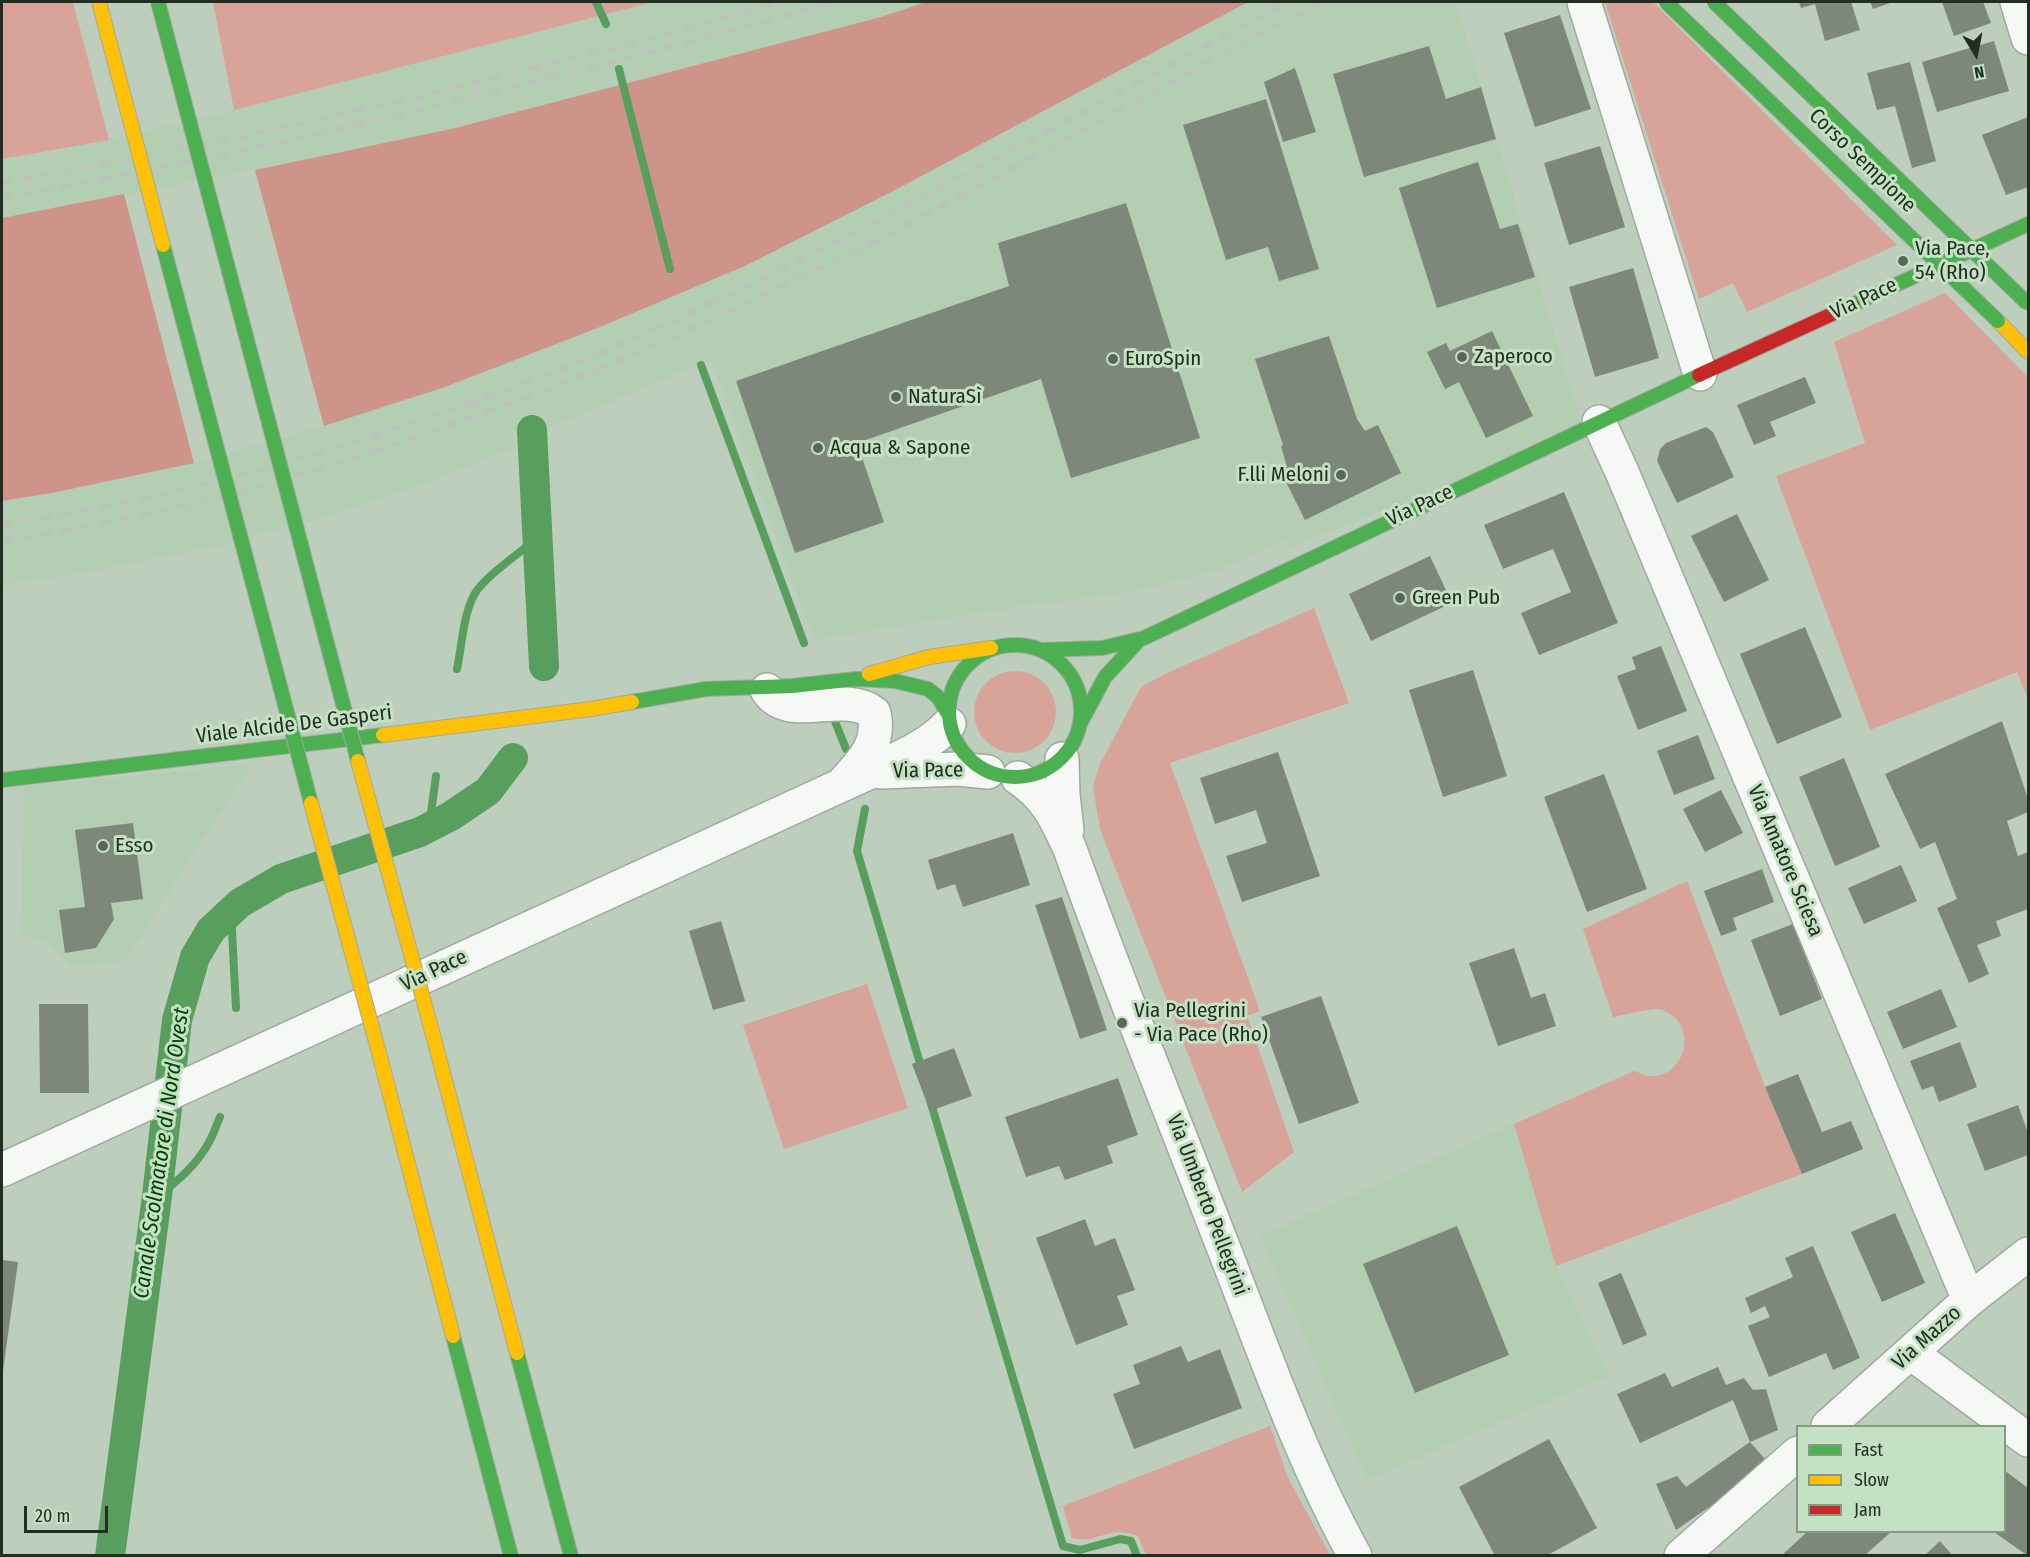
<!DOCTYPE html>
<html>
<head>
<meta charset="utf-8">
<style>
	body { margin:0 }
	#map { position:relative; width:2030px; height:1557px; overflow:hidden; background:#bdcebd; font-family:"Fira Sans Condensed",sans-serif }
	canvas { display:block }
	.frame { position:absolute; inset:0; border:3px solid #232e23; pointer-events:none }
	.legend { position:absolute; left:1796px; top:1425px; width:210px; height:108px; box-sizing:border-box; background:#c4e2c3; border:2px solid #849a83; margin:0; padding:8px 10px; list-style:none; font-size:18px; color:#232e23 }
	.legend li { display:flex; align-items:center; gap:12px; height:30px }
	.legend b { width:30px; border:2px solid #849a83 }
	.north { position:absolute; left:1946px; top:24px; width:60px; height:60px; -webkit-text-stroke:4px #c4e2c3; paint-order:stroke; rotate:170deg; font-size:16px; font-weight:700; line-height:24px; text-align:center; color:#232e23 }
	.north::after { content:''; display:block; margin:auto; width:21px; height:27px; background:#232e23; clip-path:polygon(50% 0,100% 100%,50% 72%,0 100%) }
	.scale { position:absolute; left:24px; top:1506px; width:84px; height:27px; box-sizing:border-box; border:3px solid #232e23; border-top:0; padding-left:8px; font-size:18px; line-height:21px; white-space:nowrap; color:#232e23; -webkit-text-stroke:4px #c4e2c3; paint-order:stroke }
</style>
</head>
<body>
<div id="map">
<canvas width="2030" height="1557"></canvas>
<div class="frame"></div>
<ul class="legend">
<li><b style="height:8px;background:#4caf50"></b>Fast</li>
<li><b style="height:8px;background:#ffc107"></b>Slow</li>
<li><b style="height:8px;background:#c62828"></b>Jam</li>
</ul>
<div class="north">N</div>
<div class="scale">20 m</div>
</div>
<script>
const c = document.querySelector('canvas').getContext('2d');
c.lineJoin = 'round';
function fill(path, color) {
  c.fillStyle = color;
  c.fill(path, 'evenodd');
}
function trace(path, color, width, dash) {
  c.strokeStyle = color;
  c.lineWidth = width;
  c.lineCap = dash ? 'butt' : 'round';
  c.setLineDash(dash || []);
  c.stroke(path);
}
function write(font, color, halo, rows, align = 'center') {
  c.font = font + ' "Fira Sans Condensed",sans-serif';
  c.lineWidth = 6;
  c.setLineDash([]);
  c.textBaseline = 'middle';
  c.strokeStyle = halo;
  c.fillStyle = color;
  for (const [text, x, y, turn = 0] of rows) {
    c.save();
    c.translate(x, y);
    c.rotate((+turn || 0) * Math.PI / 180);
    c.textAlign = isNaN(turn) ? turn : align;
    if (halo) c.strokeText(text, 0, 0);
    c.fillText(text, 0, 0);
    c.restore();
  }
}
fill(new Path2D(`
	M 653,2 L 926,2 L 881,17 L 451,129 L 255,170 L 2,218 L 2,159 L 109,140 L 234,110 Z
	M 1248,2 L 1456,2 L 1581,423 L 1454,484 L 1287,548 L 1284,540 L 1225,568 L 1137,591 L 1030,605 L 814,640 L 711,360 L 549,428 L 514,432 L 515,447 L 435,480 L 347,511 L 213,547 L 84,573 L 2,585 L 2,501 L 52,493 L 194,463 L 324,426 L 445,387 L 595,329 L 897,189 Z
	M 252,764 L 125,961 L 73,967 L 48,944 L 21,934 L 24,787 Z
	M 1514,1124 L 1556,1266 L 1610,1375 L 1367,1480 L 1260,1236 Z`), '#b3ceb2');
fill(new Path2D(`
	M 2,2 L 73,2 L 109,140 L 2,159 Z
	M 213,2 L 653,2 L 234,110 Z
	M 1605,2 L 1653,2 L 1897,245 L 1747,312 L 1733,283 L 1699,299 Z
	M 1945,293 L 2028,377 L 2028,699 L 2017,672 L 1870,730 L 1776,476 L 1865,443 L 1834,342 Z
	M 1314,608 L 1349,703 L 1170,763 L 1260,1011 L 1247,1016 L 1294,1152 L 1242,1192 L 1100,829 L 1093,786 L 1100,764 L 1141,687 L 1165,674 Z
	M974 712a41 41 0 1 1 82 0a41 41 0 1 1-82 0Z
	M 1687,881 L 1765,1087 L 1802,1174 L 1556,1266 L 1514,1124 L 1634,1071 C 1638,1072 1643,1075 1648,1076 C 1687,1080 1701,1020 1659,1009 C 1652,1008 1622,1015 1613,1017 L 1583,929 Z
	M 867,984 L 908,1108 L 784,1149 L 743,1025 Z
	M 1270,1426 L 1288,1478 L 1330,1555 L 1146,1555 L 1138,1536 C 1107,1524 1097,1545 1072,1538 L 1063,1506 Z`), '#d8a398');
fill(new Path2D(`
	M 926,2 L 1248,2 L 897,189 L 745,266 L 595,329 L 445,387 L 324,426 L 255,170 L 451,129 L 881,17 Z
	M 124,194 L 194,463 L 52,493 L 2,501 L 2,218 Z`), '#ce948a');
trace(new Path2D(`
	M 596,2 L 606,24
	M 619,69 L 670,269
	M 701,365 L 804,643
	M 457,669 C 462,645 463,616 474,595 C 484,577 521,552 537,538
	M 834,719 L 846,749
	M 865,809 L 857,851 L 922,1070
	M 429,827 L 436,776
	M 231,911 L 236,1008
	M 930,1100 L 1063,1546 L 1080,1550 L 1120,1539 L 1131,1541 L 1137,1556
	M 157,1196 C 176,1183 196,1165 208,1144 C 213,1136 216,1126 220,1117`), '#589e5c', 8);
trace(new Path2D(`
	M 532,430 L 544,666
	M 110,1556 L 157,1196 L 177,1020 L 195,957 L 211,930 L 240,903 L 281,879 L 420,832 L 451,816 L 488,791 L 513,758`), '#589e5c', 30);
fill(new Path2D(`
	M 1799,2 L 1851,2 L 1860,30 L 1825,41 L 1815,4 L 1801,8 Z
	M 1870,2 L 1893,2 L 1873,9 Z
	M 1942,2 L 1983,2 L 1991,23 L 1954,36 Z
	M 1560,15 L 1591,109 L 1535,127 L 1504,33 Z
	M 1994,41 L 2009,91 L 1937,112 L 1922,62 Z
	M 1429,46 L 1446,99 L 1481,87 L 1496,139 L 1364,177 L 1333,74 Z
	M 1910,62 L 1936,161 L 1912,168 L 1895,106 L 1877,110 L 1867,73 Z
	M 1295,68 L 1316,132 L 1283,142 L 1264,82 Z
	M 1266,99 L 1319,269 L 1279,281 L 1268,247 L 1226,260 L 1183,125 Z
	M 2028,117 L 2028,187 L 2006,195 L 1982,135 Z
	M 1600,146 L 1625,227 L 1569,245 L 1544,163 Z
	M 1478,162 L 1500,229 L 1518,224 L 1535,277 L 1437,308 L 1399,188 Z
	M 1126,203 L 1200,438 L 1071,478 L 1041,379 L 857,443 L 884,522 L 795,553 L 736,381 L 1009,286 L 998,243 Z
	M 1633,268 L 1659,358 L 1595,377 L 1569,287 Z
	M 1492,331 L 1533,416 L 1486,438 L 1459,382 L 1445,389 L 1427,352 L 1446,343 L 1450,351 Z
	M 1329,336 L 1357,419 L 1365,431 L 1378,425 L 1401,473 L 1305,520 L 1280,470 L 1287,467 L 1281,446 L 1283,445 L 1255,359 Z
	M 1805,377 L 1816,403 L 1770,422 L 1776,436 L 1754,445 L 1737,405 Z
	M 1706,427 L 1713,432 L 1734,477 L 1677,503 L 1657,461 L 1660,449 L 1666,443 Z
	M 1564,492 L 1618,623 L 1539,655 L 1521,613 L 1571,592 L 1553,549 L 1503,569 L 1484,525 Z
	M 1737,514 L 1769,580 L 1724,602 L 1691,536 Z
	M 1430,556 L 1452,603 L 1371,641 L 1349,594 Z
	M 1805,627 L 1842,717 L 1777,744 L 1740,654 Z
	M 1661,646 L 1687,711 L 1638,730 L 1617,676 L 1636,669 L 1632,657 Z
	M 1473,670 L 1507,776 L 1443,797 L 1409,690 Z
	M 2002,721 L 2028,799 L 2028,812 L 2007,821 L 2018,856 L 2028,852 L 2028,909 L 1996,921 L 2001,936 L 1977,945 L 1989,974 L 1969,983 L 1937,908 L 1957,899 L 1935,842 L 1920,849 L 1885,774 Z
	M 1698,735 L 1715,779 L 1674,795 L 1657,751 Z
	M 1278,752 L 1320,876 L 1242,902 L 1226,856 L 1267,843 L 1256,810 L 1215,824 L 1200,778 Z
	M 1844,758 L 1880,847 L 1835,866 L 1799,777 Z
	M 1604,774 L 1647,889 L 1587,912 L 1544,797 Z
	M 1721,790 L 1743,833 L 1705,852 L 1683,809 Z
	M 133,823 L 143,899 L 111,903 L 114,919 L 96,948 L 65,953 L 59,910 L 85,907 L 75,830 Z
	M 1013,833 L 1030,885 L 963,907 L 955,884 L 937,890 L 928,860 Z
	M 1901,865 L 1917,901 L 1864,924 L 1848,888 Z
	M 1762,869 L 1774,902 L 1733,918 L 1737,930 L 1721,936 L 1704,891 Z
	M 1062,897 L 1107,1030 L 1080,1039 L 1035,905 Z
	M 721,921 L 745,1001 L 713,1010 L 689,931 Z
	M 1793,924 L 1822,999 L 1780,1016 L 1751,940 Z
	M 1514,948 L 1531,998 L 1545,993 L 1556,1026 L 1498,1046 L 1469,963 Z
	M 1941,989 L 1957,1027 L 1903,1049 L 1887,1012 Z
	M 1321,996 L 1359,1103 L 1299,1124 L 1261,1017 Z
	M 39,1004 L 88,1004 L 89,1093 L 40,1093 Z
	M 1960,1042 L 1977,1087 L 1939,1102 L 1933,1086 L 1922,1090 L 1910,1061 Z
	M 954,1048 L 972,1096 L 930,1111 L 912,1064 Z
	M 1798,1074 L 1822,1132 L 1851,1121 L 1863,1149 L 1802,1174 L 1765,1087 Z
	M 1118,1078 L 1138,1135 L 1107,1146 L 1113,1163 L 1065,1180 L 1059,1166 L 1026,1177 L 1005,1117 Z
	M 2018,1105 L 2028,1133 L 2028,1155 L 1985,1171 L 1967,1124 Z
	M 1895,1213 L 1925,1283 L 1882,1302 L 1851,1232 Z
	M 1085,1219 L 1095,1246 L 1115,1238 L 1135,1290 L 1117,1296 L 1128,1325 L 1076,1345 L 1036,1238 Z
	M 1457,1226 L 1509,1355 L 1415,1393 L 1363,1264 Z
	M 1813,1246 L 1860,1358 L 1833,1370 L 1826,1353 L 1769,1377 L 1748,1326 L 1770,1317 L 1765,1306 L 1751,1313 L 1745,1298 L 1793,1277 L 1785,1258 Z
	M 2,1260 L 18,1262 L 3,1371 L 2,1371 Z
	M 1621,1273 L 1647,1335 L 1623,1345 L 1598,1283 Z
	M 1181,1346 L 1188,1362 L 1220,1349 L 1242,1408 L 1134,1449 L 1113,1394 L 1140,1384 L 1133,1365 Z
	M 1718,1367 L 1726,1385 L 1744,1378 L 1753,1390 L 1766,1389 L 1778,1430 L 1750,1442 L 1733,1400 L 1640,1443 L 1617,1394 L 1665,1373 L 1672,1387 Z
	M 1549,1439 L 1597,1528 L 1546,1556 L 1495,1556 L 1459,1487 Z
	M 1750,1442 L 1770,1465 L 1676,1530 L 1656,1484 L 1677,1476 L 1686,1487 Z
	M 2004,1470 L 2028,1488 L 2028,1556 L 1994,1532 L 2004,1532 Z
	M 1807,1532 L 1891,1532 L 1864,1556 L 1781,1556 Z
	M 1940,1541 L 1953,1556 L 1924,1556 Z`), '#7e887a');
const street = new Path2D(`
	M 1584,2 L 1700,374
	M 2017,2 L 2028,38
	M 1599,422 L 1622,472 L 1969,1300
	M 767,690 C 789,724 843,689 874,713 C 881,743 863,761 844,782
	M 1062,759 L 1063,795 L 1067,830
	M 881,772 L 958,769 L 988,772
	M 1018,778 C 1047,797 1056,819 1070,849 C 1115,976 1167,1101 1215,1226 C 1259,1337 1297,1451 1355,1556
	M 2,1170 L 868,773 C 896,759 928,747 949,724
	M 1911,1353 L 2028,1440
	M 1828,1426 L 1969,1300 L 2028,1254
	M 1681,1556 L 1798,1453`);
const fast = new Path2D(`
	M 1852,305 L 2028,224
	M949 711a66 66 0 1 1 132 0a66 66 0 1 1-132 0Z
	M 1041,650 L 1102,648 L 1144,638 L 1699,375
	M 632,702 L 706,689 L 792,686 L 856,679 L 895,681 L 928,689 L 938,697 L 948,714
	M 1081,722 L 1105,677 L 1140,639
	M 2,780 L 383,735
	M 453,1336 L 511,1556
	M 517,1353 L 571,1556`);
const slow = new Path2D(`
	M 1998,321 L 2028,352
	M 869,674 L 929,657 L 991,648
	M 383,735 L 591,709 L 632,702
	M 433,1035 L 517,1353
	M 379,1053 L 453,1336`);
const jam = new Path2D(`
	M 1699,375 L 1852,305`);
trace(street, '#9eaa9e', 36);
trace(fast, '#9eaa9e', 16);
trace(slow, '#9eaa9e', 16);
trace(jam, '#9eaa9e', 16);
trace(street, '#f5f8f5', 33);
trace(fast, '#4caf50', 14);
trace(slow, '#ffc107', 14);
trace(jam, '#c62828', 14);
trace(new Path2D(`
	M 2,183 C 264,137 525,74 781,2
	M 2,198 C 283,148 561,78 837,2
	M 2,525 C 57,515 112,506 167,493 C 292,464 415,425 535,379 C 675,325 809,257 941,187 C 1057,126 1172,64 1288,2
	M 2,542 C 87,527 171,510 255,488 C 306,474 356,457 406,440 C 483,414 560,386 635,354 C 871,252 1094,123 1320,2`), '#bdc2bd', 4.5, [10, 10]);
const fastBridge = new Path2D(`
	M 158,2 L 358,761
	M 1666,2 L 1998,321
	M 1714,2 L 2027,303
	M 163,245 L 311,803`);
const slowBridge = new Path2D(`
	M 99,2 L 163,245
	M 358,761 L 433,1035
	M 311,803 L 379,1053`);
trace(fastBridge, '#9eaa9e', 16, []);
trace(slowBridge, '#9eaa9e', 16, []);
trace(fastBridge, '#4caf50', 14);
trace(slowBridge, '#ffc107', 14);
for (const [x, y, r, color] of [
	[1903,261,6,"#596659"],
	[1462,357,6,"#596659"],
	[1113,359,6,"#596659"],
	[896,397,6,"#596659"],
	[818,448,6,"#596659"],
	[1341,475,6,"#596659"],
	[1400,598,6,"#596659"],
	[103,846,6,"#596659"],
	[1122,1023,6,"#596659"]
]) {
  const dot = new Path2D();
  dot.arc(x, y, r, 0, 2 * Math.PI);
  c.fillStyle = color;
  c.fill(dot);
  trace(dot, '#c4e2c3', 2);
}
write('21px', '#232e23', '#c4e2c3', [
	["Corso Sempione",1862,161,44],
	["Via Pace",1864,299,-25],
	["Via Pace",1420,506,-25],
	["Viale Alcide De Gasperi",294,725,-7],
	["Via Pace",928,771,-1],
	["Via Amatore Sciesa",1785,861,67],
	["Via Pace",434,971,-25],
	["Via Umberto Pellegrini",1207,1205,69],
	["Via Mazzo",1927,1338,-42]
]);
write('21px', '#232e23', '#c4e2c3', [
	["Via Pace,",1915,249],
	["54 (Rho)",1915,273],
	["Zaperoco",1474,357],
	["EuroSpin",1125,359],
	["NaturaSì",908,397],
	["Acqua & Sapone",830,448],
	["F.lli Meloni",1329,475,"right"],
	["Green Pub",1412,598],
	["Esso",115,846],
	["Via Pellegrini",1134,1011],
	["- Via Pace (Rho)",1134,1035]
], 'left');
write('italic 22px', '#004306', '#c4e2c3', [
	["Canale Scolmatore di Nord Ovest",162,1153,-82]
]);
</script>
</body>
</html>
